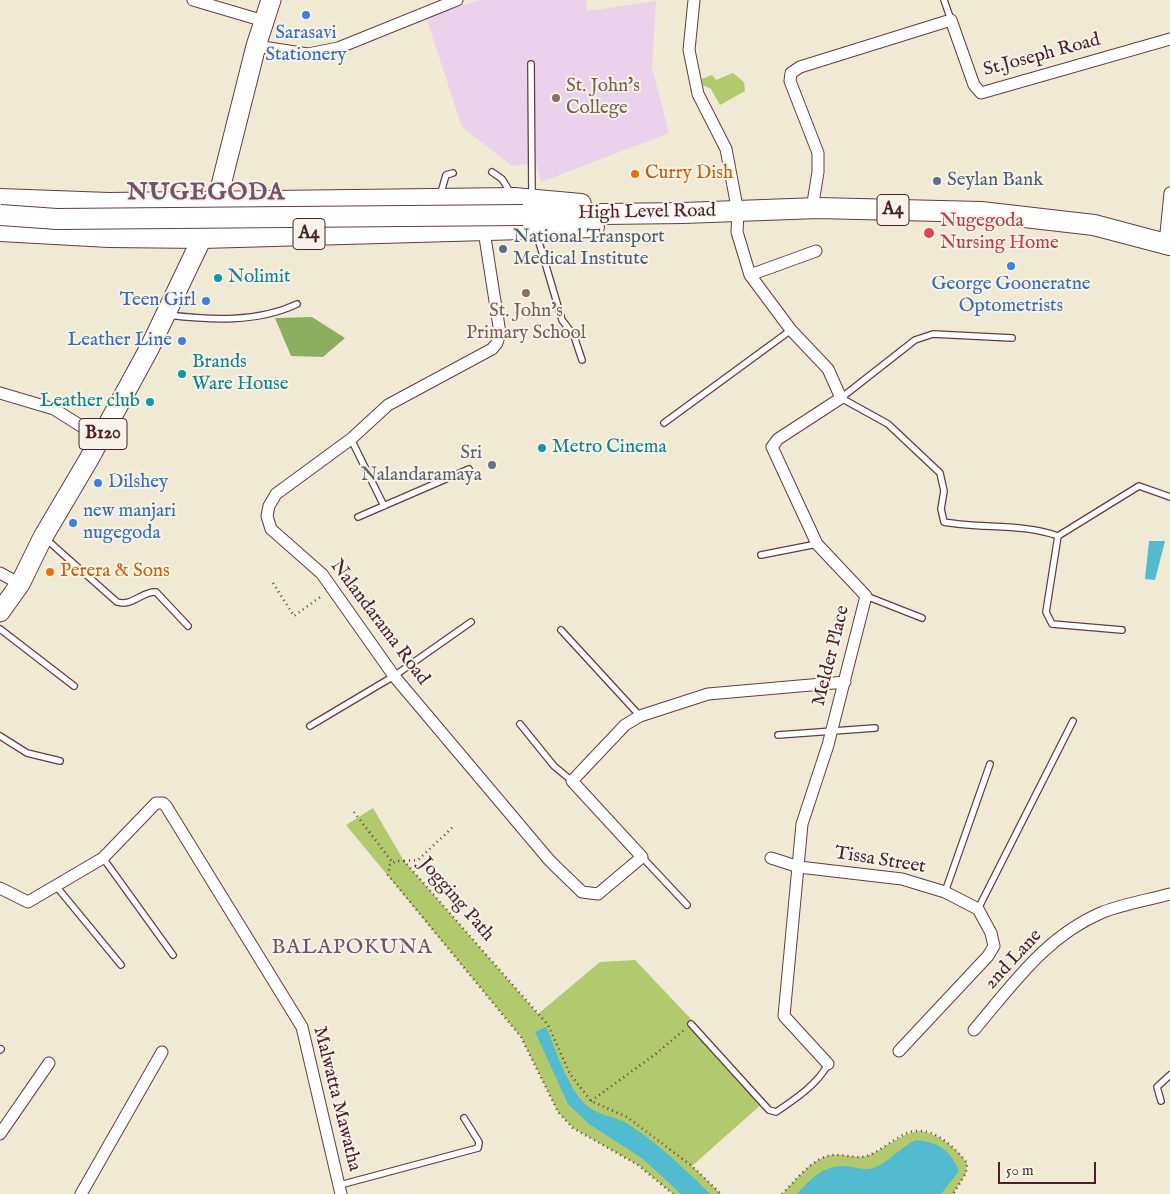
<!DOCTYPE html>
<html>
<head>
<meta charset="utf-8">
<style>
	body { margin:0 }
	#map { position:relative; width:1170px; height:1194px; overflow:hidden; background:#f0ead4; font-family:"IM FELL English",serif }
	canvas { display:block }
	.scale { position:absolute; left:998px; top:1162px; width:98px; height:22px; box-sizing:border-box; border:2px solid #4a1f2b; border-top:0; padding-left:6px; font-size:15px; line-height:18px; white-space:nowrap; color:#4a1f2b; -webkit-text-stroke:4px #f7f3e8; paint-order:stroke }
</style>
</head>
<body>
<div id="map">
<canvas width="1170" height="1194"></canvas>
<div class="scale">50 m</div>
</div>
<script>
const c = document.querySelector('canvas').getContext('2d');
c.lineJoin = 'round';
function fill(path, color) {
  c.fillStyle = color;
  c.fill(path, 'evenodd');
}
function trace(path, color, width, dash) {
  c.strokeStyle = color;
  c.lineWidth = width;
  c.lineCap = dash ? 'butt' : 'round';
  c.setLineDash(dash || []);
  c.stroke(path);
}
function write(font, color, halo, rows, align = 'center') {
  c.font = font + ' "IM FELL English",serif';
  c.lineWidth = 4;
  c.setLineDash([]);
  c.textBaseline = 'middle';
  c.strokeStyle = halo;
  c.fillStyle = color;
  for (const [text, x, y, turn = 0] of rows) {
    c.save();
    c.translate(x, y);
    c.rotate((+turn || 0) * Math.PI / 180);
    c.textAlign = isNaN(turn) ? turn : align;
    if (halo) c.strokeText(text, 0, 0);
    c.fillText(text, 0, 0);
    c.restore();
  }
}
fill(new Path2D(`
	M 480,0 L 586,0 L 587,11 L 656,1 L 652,68 L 669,133 L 541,182 L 536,163 L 512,166 L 462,127 L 426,17 Z`), '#ead1ec');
fill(new Path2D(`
	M 733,73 L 744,82 L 745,91 L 720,105 L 711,89 L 703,85 L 702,79 L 712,75 L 716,80 Z
	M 373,808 L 404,861 L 538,1014 L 600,962 L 635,960 L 689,1017 L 763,1103 L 692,1166 L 721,1194 L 673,1194 L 638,1165 L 573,1128 L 558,1112 L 521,1037 L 346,825 Z
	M 919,1131 C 940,1134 954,1146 967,1163 L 966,1173 L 953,1194 L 782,1194 C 795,1181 814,1156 833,1155 C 844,1154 856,1159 867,1156 C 886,1149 898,1134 919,1131 Z`), '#b2c96d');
fill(new Path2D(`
	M 312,317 L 345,338 L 323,357 L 291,356 L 275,318 Z`), '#8dad60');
fill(new Path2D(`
	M 1149,541 L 1165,541 L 1155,580 L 1145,579 Z
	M 546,1027 C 556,1050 568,1089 586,1105 C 598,1116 615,1116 628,1124 C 658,1143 685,1169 710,1194 L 681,1194 L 643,1159 L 589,1124 L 568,1104 L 535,1032 Z
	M 916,1140 C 940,1143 949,1149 959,1171 L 941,1194 L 797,1194 C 809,1181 821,1167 841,1166 C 853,1165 865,1173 878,1166 C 892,1159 901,1147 916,1140 Z`), '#52bbd0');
const service = new Path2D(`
	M 944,0 L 951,20
	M 531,64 L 532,197
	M 492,172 L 502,179 L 512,195
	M 440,196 L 446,175 L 453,173
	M 536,232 L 562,320 L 574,336 L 582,360
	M 168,315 C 210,320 257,323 297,304
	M 1012,338 L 933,334 L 915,340 L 841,398 L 888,424 L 940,473 L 944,491 L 941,509 L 944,522 C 981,529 1022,523 1058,536 L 1046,612 L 1052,624 L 1122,630
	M 664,423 L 791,330
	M 351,439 L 384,506
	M 358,517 L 469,469
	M 1058,536 L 1139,486 L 1170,497
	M 46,539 L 117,602 C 132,607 142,591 156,592 L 188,626
	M 761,555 L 817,544
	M 866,596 L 922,618
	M 0,629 L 74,686
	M 561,630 L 640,716
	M 520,724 L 554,766 L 572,781
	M 310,726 L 394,676 L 471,622
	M 778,735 L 875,728
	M 0,736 L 27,753 L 60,761
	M 642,857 L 687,905
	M 103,858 L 173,955
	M 56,886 L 121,965
	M 945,892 L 990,764
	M 978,909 L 1073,721
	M 691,1024 L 769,1110 L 776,1112 C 794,1100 818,1084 828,1064
	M 0,1050 L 1,1049
	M 1161,1101 L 1157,1087 L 1170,1075
	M 340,1185 L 478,1148 L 479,1142 L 464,1118`);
const minor = new Path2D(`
	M 193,0 L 264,21
	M 694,0 L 689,50 L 698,94 L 726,149 L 738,212 L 737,232 L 750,275 L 791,330 L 828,369 L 841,398 L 778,439 L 772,447 L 817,544 L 866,596 L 828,745 L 802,824 L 784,1016 L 828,1064
	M 256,46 L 308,54 L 338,48 L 457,0
	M 812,209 L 818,172 L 818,153 L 790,81 L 791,73 L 800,67 L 951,20 L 974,85 L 981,93 L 1170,39
	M 484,231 L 500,333 L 497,343 L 492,349 L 388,405 L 351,439 L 276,494 L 269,506 L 267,516 L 271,529 L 322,574 L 394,676 L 550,861 L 582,892 L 598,894 L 642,857 L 572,781 L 625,725 L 640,716 L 708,694 L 845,682
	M 1165,243 L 1170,193
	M 750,275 L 816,251
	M 0,393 L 54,409 L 100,438
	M 0,573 L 20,584
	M 771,858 L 799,867 L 902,879 L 945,892 L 978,909 L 991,933 L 994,946 L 988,956 L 899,1051
	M 0,888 L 28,902 L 103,858 L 156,803 L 163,803 L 166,806 L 302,1027 L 341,1194
	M 974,1030 C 1013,984 1046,936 1103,912 C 1124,904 1148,900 1170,894
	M 0,1134 L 49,1063
	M 81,1194 L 162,1052`);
const primary = new Path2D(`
	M 0,612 L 20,584 L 43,537 L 89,459 L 149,349 L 202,238 L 217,201 L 256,46 L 271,0`);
const trunk = new Path2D(`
	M 0,199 L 109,203 L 514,198 L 581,204
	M 523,215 L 683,213 L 818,208 L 981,212 L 1094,225 L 1170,245
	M 0,231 L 109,237 L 202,238 L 594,227`);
trace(service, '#633d44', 8);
trace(minor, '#633d44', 13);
trace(primary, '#633d44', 21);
trace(trunk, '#633d44', 22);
trace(new Path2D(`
	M 273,583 L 294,616 L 323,595
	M 354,812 L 393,863
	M 404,861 L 418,860 L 454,826
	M 591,1101 L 657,1053 L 684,1030
	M 673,1194 L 638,1165 L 573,1128 L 558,1112 L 521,1037 L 388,875 L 390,865 L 396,861 L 404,861 L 548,1025 L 570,1074 L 591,1101 L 627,1117 L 692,1166 L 721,1194
	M 782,1194 C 795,1181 814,1156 833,1155 C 844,1154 856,1159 867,1156 C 880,1151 891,1141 903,1135 C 928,1121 953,1145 967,1163 L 966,1173 L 953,1194`), '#633d44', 2.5, [1, 4]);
trace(service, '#fff', 5.5);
trace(minor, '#fff', 11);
trace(primary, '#fff', 19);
trace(trunk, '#fff', 20);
const trunkBridge = new Path2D(`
	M 0,215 L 57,219 L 523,215`);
trace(trunkBridge, '#633d44', 22, []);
trace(trunkBridge, '#fff', 20);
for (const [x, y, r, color] of [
	[306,15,5,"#3f7fe0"],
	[556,98,5,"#8d6e63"],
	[635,174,5,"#e8710a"],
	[937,181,5,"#5c6f8a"],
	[929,233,6,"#e0444e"],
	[503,249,5,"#5c6f8a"],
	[1011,266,5,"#3f7fe0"],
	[218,278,5,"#0f9aa8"],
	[526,293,5,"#8d6e63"],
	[206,301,5,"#3f7fe0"],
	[182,341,5,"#3f7fe0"],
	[182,374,5,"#0f9aa8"],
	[150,402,5,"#0f9aa8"],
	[542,448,5,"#0f9aa8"],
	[492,465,5,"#6b7280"],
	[98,483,5,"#3f7fe0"],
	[73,523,5,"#3f7fe0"],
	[50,572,5,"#e8710a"]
]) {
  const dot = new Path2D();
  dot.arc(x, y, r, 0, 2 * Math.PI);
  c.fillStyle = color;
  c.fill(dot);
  trace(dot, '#f7f3e8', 2);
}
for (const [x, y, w] of [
	[893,210,32],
	[309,234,32],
	[103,434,48]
]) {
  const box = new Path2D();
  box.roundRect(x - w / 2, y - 15.5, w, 31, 4);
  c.fillStyle = '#f7f3e8';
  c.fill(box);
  trace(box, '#4a1f2b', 1);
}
write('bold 18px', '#4a1f2b', null, [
	["A4",893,210],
	["A4",309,234],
	["B120",103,434]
]);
write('19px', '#366cbe', '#f7f3e8', [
	["Sarasavi",306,34],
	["Stationery",306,56],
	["George Gooneratne",1011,285],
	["Optometrists",1011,307],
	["Teen Girl",196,301,"right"],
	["Leather Line",172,341,"right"],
	["Dilshey",108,483,"left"],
	["new manjari",83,512,"left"],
	["nugegoda",83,534,"left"]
]);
write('19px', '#4a1f2b', '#f7f3e8', [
	["St.Joseph Road",1042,56,-15],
	["High Level Road",647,213,-1],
	["Nalandarama Road",379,623,53],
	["Melder Place",832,656,-76],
	["Tissa Street",880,861,9],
	["Jogging Path",456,900,49],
	["2nd Lane",1014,960,-47],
	["Malwatta Mawatha",336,1099,76]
]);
write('19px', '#785e54', '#f7f3e8', [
	["St. John's",566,87],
	["College",566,109],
	["St. John's",526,312,"center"],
	["Primary School",526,334,"center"]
], 'left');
write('19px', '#c56008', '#f7f3e8', [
	["Curry Dish",645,174],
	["Perera & Sons",60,572]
], 'left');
write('19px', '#4e5e75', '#f7f3e8', [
	["Seylan Bank",947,181],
	["National Transport",513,238],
	["Medical Institute",513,260]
], 'left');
write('19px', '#be3a42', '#f7f3e8', [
	["Nugegoda",940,222],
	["Nursing Home",940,244]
], 'left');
write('19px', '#0d838f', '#f7f3e8', [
	["Nolimit",228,278],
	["Brands",192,363],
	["Ware House",192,385],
	["Leather club",140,402,"right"],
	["Metro Cinema",552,448]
], 'left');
write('19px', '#5b616d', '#f7f3e8', [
	["Sri",482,454],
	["Nalandaramaya",482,476]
], 'right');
c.letterSpacing = '1px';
write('21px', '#75526b', '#f7f3e8', [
	["BALAPOKUNA",352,949]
]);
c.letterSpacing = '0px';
c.letterSpacing = '1px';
write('bold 24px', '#75526b', '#f7f3e8', [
	["NUGEGODA",206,194]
]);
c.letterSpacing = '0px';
</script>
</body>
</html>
